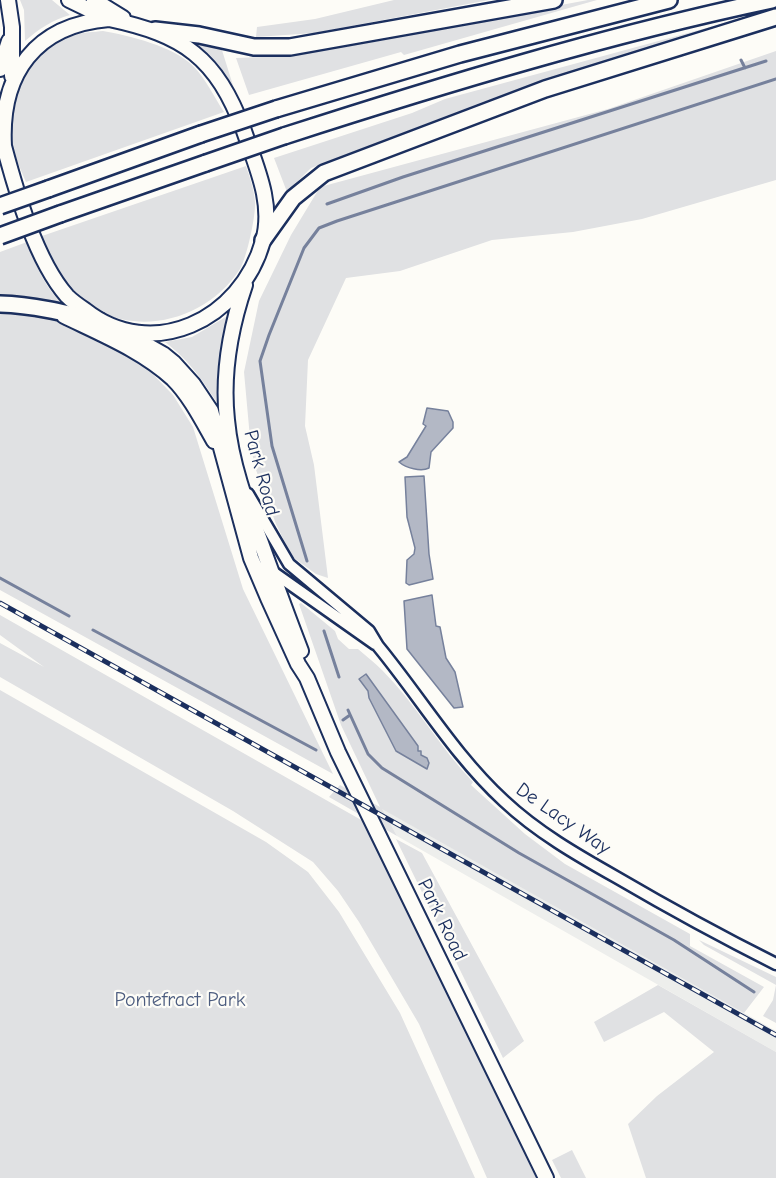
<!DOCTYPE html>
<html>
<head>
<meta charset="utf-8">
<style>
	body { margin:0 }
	canvas { display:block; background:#fdfcf7 }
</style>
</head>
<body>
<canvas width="776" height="1178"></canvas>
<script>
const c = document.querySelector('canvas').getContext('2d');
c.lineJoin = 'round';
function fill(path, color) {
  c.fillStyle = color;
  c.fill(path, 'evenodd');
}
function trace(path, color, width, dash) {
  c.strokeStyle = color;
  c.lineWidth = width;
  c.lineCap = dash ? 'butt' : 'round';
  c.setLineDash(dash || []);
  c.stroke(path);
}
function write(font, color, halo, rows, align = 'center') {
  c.font = font + ' "Comic Neue",sans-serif';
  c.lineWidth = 4.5;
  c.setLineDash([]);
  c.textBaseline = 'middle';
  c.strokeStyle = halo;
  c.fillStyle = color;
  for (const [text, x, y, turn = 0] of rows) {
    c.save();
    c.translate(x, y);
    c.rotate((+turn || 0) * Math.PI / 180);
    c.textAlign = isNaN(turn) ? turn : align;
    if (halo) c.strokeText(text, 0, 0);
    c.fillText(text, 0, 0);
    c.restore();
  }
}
fill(new Path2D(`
	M 381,808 L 776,1031 L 776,1052 L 397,836 Z`), '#edeeec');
fill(new Path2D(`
	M 20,0 L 52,0 L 70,15 C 52,20 39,29 25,41 L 24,10 Z
	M 394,0 L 489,0 L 314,33 L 256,37 L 257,27 L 315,19 Z
	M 588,0 L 597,0 L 404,55 L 401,52 L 249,95 L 236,58 L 288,56 L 391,39 L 389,37 Z
	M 721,24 L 722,26 L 483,102 L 311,168 L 287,192 L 274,158 L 412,113 L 445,99 Z
	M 103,31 C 130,36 173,46 193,66 C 206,79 214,97 224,112 L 26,182 C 20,168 13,153 11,138 C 5,97 34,46 75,35 C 84,32 94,32 103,31 Z
	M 196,40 L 221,47 L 236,95 C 225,75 213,58 195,44 Z
	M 776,51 L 776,180 L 642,219 L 573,232 L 492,240 L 400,271 L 346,278 L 308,360 L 305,426 L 314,465 L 328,578 L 316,574 L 294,558 L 290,553 L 276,524 L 256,470 L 251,449 L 244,372 L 259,301 L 291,235 L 320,187 L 608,109 Z
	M 246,166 C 250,178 254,189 255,202 C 256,215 247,257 240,269 C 202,328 114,343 67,285 C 56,271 49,252 42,236 Z
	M 27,242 C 38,270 45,288 67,309 L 0,300 L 0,252 Z
	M 18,313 L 54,320 L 139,360 L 173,395 L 193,427 L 243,589 L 333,774 L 0,590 L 0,314 Z
	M 229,315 L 219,358 L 220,407 C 202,380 191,362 165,342 L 192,337 Z
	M 301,603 L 335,631 L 338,639 L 349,649 L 358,649 C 366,656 375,663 382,670 C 416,704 440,748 473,782 L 471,785 L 525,834 L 565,864 L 690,934 L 690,946 L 764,987 L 744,1013 L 382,809 L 397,836 L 329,797 L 340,785 L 380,807 L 341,725 L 299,604 ZM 368,691 L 422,756 L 427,769 L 396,751 L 369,698 Z
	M 0,615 L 363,821 L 536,1178 L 487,1178 L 419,1024 L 359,922 L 338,891 L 313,862 L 233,811 L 0,677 L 0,643 L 44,667 L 0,635 Z
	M 0,690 L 266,842 L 308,872 L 339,912 L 400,1013 L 475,1178 L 0,1178 Z
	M 396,839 L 422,853 L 524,1041 L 503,1058 Z
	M 699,940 L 776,977 L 776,1023 L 763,1016 L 773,1000 L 776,985 L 704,945 Z
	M 658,985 L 776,1052 L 776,1178 L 646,1178 L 628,1124 L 657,1096 L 714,1052 L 664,1012 L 604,1042 L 594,1022 Z
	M 572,1150 L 586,1178 L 561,1178 L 552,1160 Z`), '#e0e1e3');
const water = new Path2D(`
	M 427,408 L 448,411 L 453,422 L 453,428 L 431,452 L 429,468 C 421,472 406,468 399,462 L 407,457 L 426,426 L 423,424 Z
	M 424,476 L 429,554 L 433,579 L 409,585 L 406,583 L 407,560 L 414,554 L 415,548 L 407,517 L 405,477 Z
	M 432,595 L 436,626 L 440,627 L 446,658 L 455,672 L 463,707 L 454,708 L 407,649 L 404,601 Z
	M 366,674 L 418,746 L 418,751 L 421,751 L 421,755 L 427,758 L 429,763 L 427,769 L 396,751 L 369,698 L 368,691 L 359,679 Z`);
fill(water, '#b3b8c5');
trace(water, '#76819c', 1.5);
trace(new Path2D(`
	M 741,60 L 745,68
	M 327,204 L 403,177 L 766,61
	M 307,561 L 272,446 L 260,361 L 269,335 L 304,248 L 319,228 L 337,221 L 776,79
	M 0,578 L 69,616
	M 93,630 L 316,750
	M 324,631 L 339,677
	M 348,710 L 368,754 L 382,768 L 519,853 L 674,940 L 754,992
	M 343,720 L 350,715`), '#76819c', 3);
const minor = new Path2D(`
	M 248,494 L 289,564 L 369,631 L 378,646 C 420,697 455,756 504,801 C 537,832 577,855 616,877 C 669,908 722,937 776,964
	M 270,570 L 375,644`);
const major = new Path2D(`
	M 8,0 L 12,27 L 12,76
	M 69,0 L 104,17
	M 94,0 L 123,18
	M 109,19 C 184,35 216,57 244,131 C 256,166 274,204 263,241 C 241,320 152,363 85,310 C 79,306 72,301 67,296 C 36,261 16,191 4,146 C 0,73 36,25 109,19 Z
	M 0,69 L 9,41
	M 245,285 C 230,329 222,374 227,420 C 231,463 246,503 261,543 C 274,579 287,615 301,651
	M 64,316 C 101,334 143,351 173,379 C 190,396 202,420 214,441
	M 122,331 L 163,354 L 174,363 L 193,384 L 211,411 L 251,558 L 268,598 L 298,664 L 307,678 L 338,752 L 546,1178`);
const highway = new Path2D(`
	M 155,30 L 199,35 L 254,47 L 290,47 L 554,0
	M 276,109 L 460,54 L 669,0
	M 0,116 L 4,110
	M 284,136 C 445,84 607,35 772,0
	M 48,189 L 201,134
	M 60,214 L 206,163
	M 263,240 L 293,198 L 324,173 L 545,89 L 776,17
	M 0,304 C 34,305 66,313 99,321`);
trace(minor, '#1b2f5e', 15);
trace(major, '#1b2f5e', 18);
trace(highway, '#1b2f5e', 20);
trace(minor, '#fdfcf7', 10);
trace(major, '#fdfcf7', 14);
trace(highway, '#fdfcf7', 15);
const rail = new Path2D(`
	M 0,603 L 776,1035`);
trace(rail, '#1b2f5e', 5);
trace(rail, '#fdfcf7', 3, [9]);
const highwayBridge = new Path2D(`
	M 201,134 L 276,109
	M 206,163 L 284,136
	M 0,206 L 48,189
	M 0,236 L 60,214`);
trace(highwayBridge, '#1b2f5e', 20, []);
trace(highwayBridge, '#fdfcf7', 15);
write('20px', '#1b2f5e', '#fdfcf7', [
	["Park Road",261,473,75],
	["De Lacy Way",563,819,35],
	["Park Road",442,920,64]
]);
write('20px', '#4c5c7f', '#fdfcf7', [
	["Pontefract Park",180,1000]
]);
</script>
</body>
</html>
